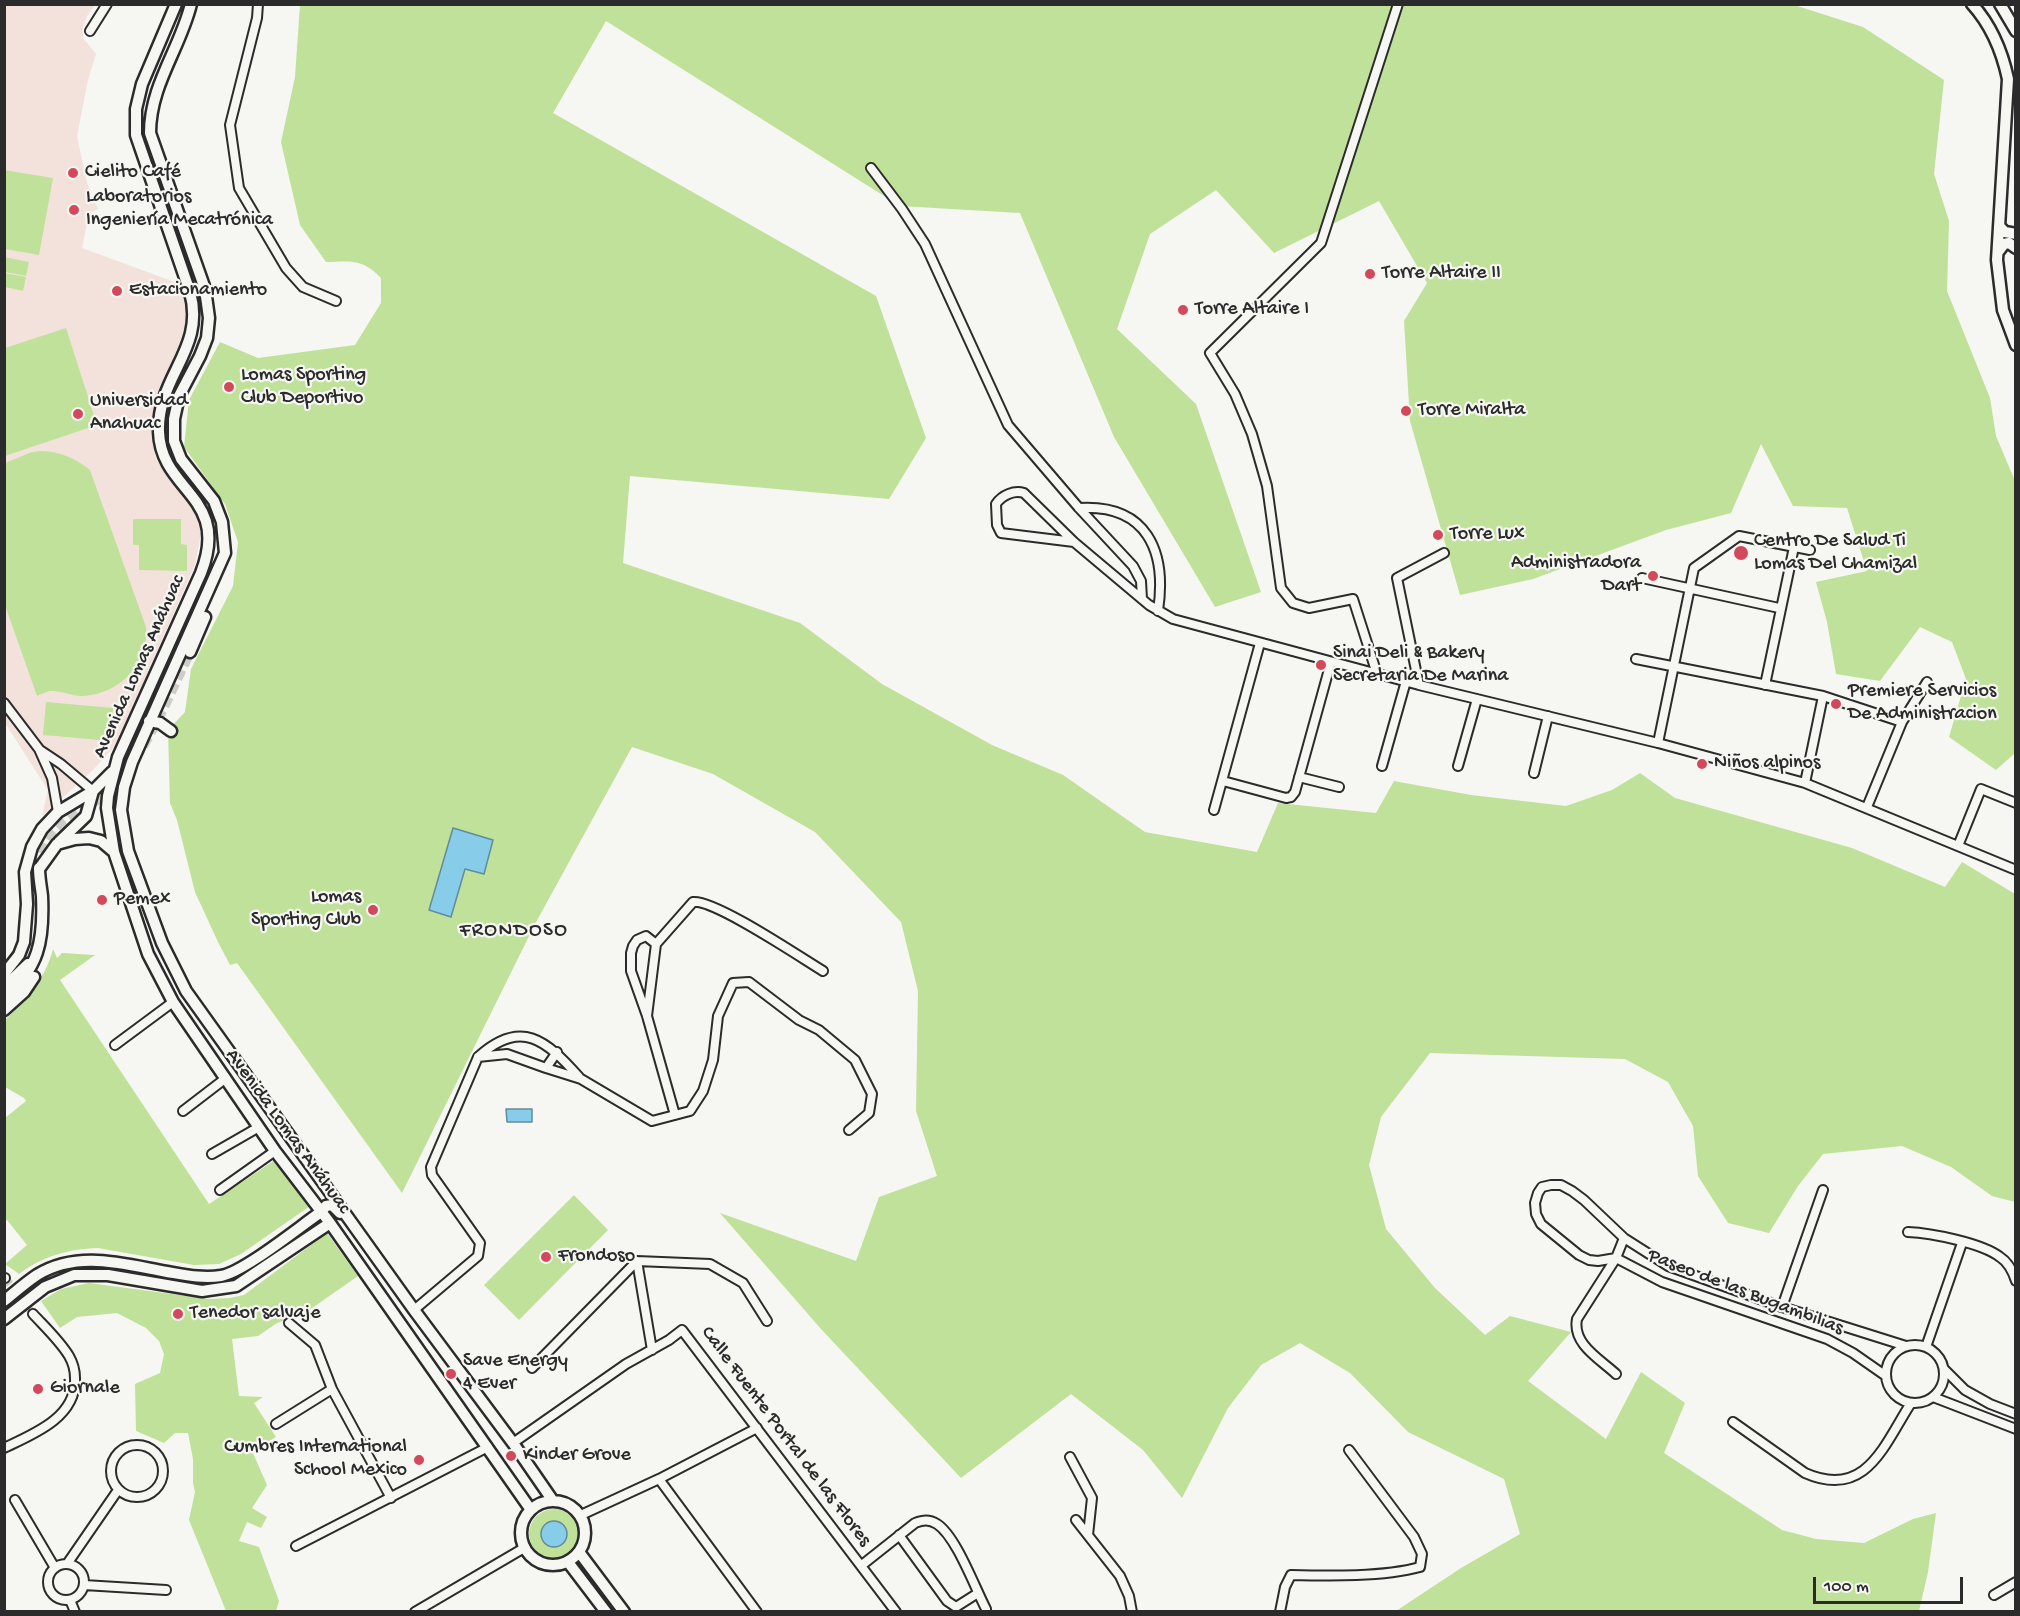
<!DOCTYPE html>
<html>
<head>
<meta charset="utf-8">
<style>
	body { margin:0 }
	#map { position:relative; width:2020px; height:1616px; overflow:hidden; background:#f6f6f2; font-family:"Gochi Hand",sans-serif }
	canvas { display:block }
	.frame { position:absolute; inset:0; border:6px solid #2b2b2b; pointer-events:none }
	.scale { position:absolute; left:1813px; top:1577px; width:150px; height:27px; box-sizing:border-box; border:3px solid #2b2b2b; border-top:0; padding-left:8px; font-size:18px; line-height:21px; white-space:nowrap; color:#2b2b2b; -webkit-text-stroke:4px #f6f6f2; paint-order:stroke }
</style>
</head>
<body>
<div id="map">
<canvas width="2020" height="1616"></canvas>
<div class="frame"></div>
<div class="scale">100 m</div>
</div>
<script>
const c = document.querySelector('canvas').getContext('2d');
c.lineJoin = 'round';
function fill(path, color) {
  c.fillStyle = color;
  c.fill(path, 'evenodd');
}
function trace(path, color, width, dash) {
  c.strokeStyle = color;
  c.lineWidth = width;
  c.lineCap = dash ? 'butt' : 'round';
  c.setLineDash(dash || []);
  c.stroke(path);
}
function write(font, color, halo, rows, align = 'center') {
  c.font = font + ' "Gochi Hand",sans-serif';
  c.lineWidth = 4.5;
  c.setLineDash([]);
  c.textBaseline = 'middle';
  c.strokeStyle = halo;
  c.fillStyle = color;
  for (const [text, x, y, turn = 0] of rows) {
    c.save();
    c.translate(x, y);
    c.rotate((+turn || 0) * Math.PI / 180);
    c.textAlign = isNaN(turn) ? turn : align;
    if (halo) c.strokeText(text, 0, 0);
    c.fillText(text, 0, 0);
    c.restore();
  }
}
fill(new Path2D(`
	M 5,5 L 95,5 L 87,16 L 83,26 L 83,38 L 96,54 L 88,80 L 77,136 L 87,183 L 98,209 L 89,213 L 82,248 L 180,284 L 185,293 L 188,304 L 188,323 L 183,342 L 156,396 L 151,431 L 156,460 L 189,502 L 197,517 L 201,533 L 195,565 L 116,745 L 92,771 L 42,816 L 48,790 L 5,723 Z`), '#f3e2db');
fill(new Path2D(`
	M 1791,4 L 1863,27 L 1944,80 L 1934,174 L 1949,221 L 1947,291 L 1990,398 L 1996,436 L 2015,481 L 2015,753 L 1996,770 L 1949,737 L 1966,679 L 1952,642 L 1920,627 L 1880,681 L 1836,674 L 1827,622 L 1816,582 L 1867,571 L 1847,508 L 1793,506 L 1761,444 L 1731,513 L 1666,530 L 1533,579 L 1460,595 L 1410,421 L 1404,321 L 1427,283 L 1379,201 L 1274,253 L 1216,190 L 1150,234 L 1117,329 L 1196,404 L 1261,592 L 1215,607 L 1114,437 L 1020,213 L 900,206 L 606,21 L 553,113 L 876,296 L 926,438 L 889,499 L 630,476 L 623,563 L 800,623 L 882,684 L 992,745 L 1063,775 L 1145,832 L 1257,852 L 1278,803 L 1376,813 L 1394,781 L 1471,795 L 1566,806 L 1612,790 L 1640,773 L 1675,798 L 1852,848 L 1945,887 L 1962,862 L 2015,894 L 2015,1202 L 1992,1196 L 1951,1167 L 1902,1146 L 1823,1154 L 1798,1186 L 1769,1233 L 1728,1223 L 1698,1176 L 1693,1126 L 1668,1082 L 1625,1059 L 1430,1053 L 1381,1117 L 1369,1165 L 1386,1229 L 1435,1288 L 1485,1335 L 1510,1316 L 1571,1332 L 1528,1381 L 1606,1439 L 1641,1372 L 1685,1403 L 1664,1453 L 1782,1530 L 1816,1539 L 1864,1543 L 1913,1519 L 1936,1513 L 1928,1572 L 1919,1611 L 1396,1611 L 1461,1568 L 1520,1534 L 1504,1479 L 1408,1432 L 1350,1373 L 1300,1343 L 1261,1365 L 1228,1408 L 1182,1498 L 1143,1450 L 1071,1394 L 961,1478 L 821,1329 L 720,1213 L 856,1261 L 879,1197 L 937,1176 L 916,1111 L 918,991 L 901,922 L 815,832 L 713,774 L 632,747 L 535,924 L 402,1193 L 237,963 L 230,965 L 218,942 L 195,892 L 177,820 L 170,803 L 168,730 L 185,712 L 191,669 L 233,586 L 238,542 L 225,504 L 184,447 L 189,400 L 220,342 L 258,358 L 355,345 L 381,303 L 381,278 C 363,259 352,261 326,262 L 300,225 L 281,142 L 295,77 L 300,5 Z
	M 4,170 L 53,178 L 39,255 L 5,249 Z
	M 4,257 L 29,262 L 26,276 L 5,272 Z
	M 4,273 L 26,277 L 23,291 L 5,287 Z
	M 66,328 L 97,425 L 5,456 L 5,348 Z
	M 42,451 C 61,452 75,458 90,470 L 146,627 C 149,664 120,694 83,696 C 72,696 59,690 50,691 C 46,692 41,694 37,696 L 5,605 L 5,463 L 32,452 Z
	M 133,519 L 181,519 L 181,544 L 187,545 L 187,571 L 139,570 L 139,545 L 133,545 Z
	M 46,702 L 113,708 L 111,741 L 43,735 Z
	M 53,949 L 57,958 L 62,953 L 95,955 L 60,980 L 209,1204 L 275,1160 L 310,1206 L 241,1254 L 219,1264 L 194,1265 L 98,1248 C 68,1249 43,1256 19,1274 L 5,1264 L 27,1245 L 7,1220 L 5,1221 L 5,1118 L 26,1101 L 24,1098 L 5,1087 L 5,1020 C 27,998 45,980 53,949 Z
	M 574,1195 L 608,1230 L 519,1320 L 484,1285 Z
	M 327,1233 L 358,1276 L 305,1313 L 277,1323 L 258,1336 L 232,1339 L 239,1396 L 263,1397 L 254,1403 L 276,1437 L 252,1451 L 267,1485 L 252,1508 L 267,1517 L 261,1528 L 247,1522 L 239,1541 L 259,1547 L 279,1601 L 276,1611 L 226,1611 L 189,1520 L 195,1492 L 193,1483 L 193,1459 L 188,1433 L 175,1433 L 164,1443 L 136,1431 L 135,1384 L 160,1373 L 164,1354 L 159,1341 L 146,1328 L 117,1313 L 77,1317 L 60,1328 L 41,1301 L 61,1289 L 89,1283 L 210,1299 L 230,1298 L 244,1295 Z
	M529 1534a25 25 0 1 1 50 0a25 25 0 1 1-50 0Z`), '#c0e199');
const water = new Path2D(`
	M 453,828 L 493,840 L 484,874 L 465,869 L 451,917 L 429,910 Z
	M 506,1109 L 532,1109 L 532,1122 L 507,1122 Z
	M541 1534a13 13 0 1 1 26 0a13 13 0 1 1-26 0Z`);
fill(water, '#87cce8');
trace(water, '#628c9c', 1.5);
trace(new Path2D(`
	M 5,1278 L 33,1314`), '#cdcdca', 8, [8, 4]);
trace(new Path2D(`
	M 39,868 C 43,822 84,816 111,788 C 148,750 167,699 190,652`), '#cdcdca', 10, [10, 5]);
const street = new Path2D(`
	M 258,4 L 257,18 L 230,125 L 239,188 L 286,268 L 303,287 L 336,301
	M 90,31 L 107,4
	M 871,168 L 902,209 L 925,244 L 1008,425 L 1079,508 L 1133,566 L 1141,581 L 1142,599
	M 1079,508 C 1147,504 1167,551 1158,611
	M 1074,542 L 1001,533 L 997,525 L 996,504 C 1002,495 1014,490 1024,493 L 1074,542 L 1149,605 L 1173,619 L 1419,685 L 1658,743 L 1805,783 L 2016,870
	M 1642,578 L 1779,608
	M 1636,659 L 1823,696 L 1902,722
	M 1377,674 L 1353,599 L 1309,608 L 1293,603 L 1281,588 L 1267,486 L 1252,434 L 1235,394 L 1210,353 L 1321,243 L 1398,4
	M 1419,685 L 1397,578 L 1444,553
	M 1765,685 L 1794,547
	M 4,703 L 39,749 L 52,778 L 58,812
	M 1658,743 L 1694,568 L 1739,536 L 1810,550
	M 40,750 L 61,764 L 93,791
	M 1382,766 L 1406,681
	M 1458,766 L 1477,699
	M 1534,773 L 1548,716
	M 1299,777 L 1339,787
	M 1223,781 L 1286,798 L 1291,797 L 1295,792 L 1331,662
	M 1805,783 L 1823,696
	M 1867,807 L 1902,722 L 1927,682
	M 1214,810 L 1260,643
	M 1958,846 L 1981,789 L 2016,803
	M 656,944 L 646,936 L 637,940 L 633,946 L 631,953 L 631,971 L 647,1016 L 675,1115
	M 647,1016 L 656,944 L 693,902 C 714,899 800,957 823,971
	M 115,1045 L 173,1002
	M 478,1057 L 507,1054 L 546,1068 L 557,1052
	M 546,1068 L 581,1079 L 652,1121 L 690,1111 L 703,1091 L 713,1060 L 718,1016 L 733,983 L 749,982 L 799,1020 L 819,1030 L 855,1060 L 872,1094 L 869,1113 L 849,1130
	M 183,1111 L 226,1078
	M 212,1154 L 259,1127
	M 220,1190 L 275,1151
	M 1908,1232 C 1931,1233 1982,1243 2000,1257 C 2008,1262 2013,1272 2016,1281
	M 637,1261 L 652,1350
	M 4,1278 L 5,1278
	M 1782,1307 L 1823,1190
	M 414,1310 L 478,1256 L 480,1243 L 432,1175 L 431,1167 L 478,1057 C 521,1018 546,1040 579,1077
	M 289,1323 L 315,1345 L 332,1389 L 391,1498
	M1886 1374a29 29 0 1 1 58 0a29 29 0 1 1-58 0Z
	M 1926,1347 L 1962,1243
	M 532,1368 L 637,1261 L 710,1264 L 743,1283 L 767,1321
	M 1944,1369 L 1965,1390 L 1990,1404 L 2016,1414
	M 1616,1374 C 1600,1359 1572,1344 1577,1319 L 1616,1258 L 1624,1238
	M 1886,1376 L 1853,1353 L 1827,1339 L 1662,1282 L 1616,1258 L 1598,1261 L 1589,1260 L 1579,1255 L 1541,1224 L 1536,1214 L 1535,1203 L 1538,1193 L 1542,1187 L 1551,1185 L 1561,1185 L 1572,1191 L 1584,1200 L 1624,1238 L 1668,1266 L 1782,1307 L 1906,1346
	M 1933,1397 L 2016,1429
	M 1733,1422 L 1805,1473 C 1866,1500 1884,1445 1911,1403
	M 276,1424 L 332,1389
	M 513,1443 L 626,1364 L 669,1340 L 682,1330 L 896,1612
	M111 1471a26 26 0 1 1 52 0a26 26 0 1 1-52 0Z
	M 4,1448 C 34,1434 77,1417 75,1378 C 75,1371 73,1363 69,1356 C 60,1341 45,1327 33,1314
	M 1070,1457 L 1092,1498 L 1088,1535
	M 659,1479 L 757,1612
	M 15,1500 L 55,1568
	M 581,1515 L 659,1479 L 757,1428
	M 1076,1520 L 1120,1576 L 1129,1596 L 1132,1612
	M 899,1535 L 947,1601 L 956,1607 L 978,1593
	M 296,1546 L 488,1447
	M 67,1564 L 118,1490
	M48 1582a18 18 0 1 1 36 0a18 18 0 1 1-36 0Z
	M 862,1565 L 915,1523 C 923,1520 929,1519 937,1524 C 956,1536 975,1588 986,1609
	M 84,1585 L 166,1590
	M 1994,1595 L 2016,1582
	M 70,1600 L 75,1612
	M 415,1612 L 524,1548
	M 1280,1612 L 1285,1587 L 1291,1575 C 1329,1576 1384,1577 1420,1567 L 1422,1554 L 1414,1537 L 1349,1450`);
const secondary = new Path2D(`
	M 176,4 L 142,84 L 136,109 L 136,135 L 190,292 C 206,349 157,376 159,432 C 161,492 231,496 201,573 L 118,757 L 108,796 L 107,808 L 114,852 L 148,954 L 173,1002 L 275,1151 L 330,1223 L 531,1510
	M 191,4 C 180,49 150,85 150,133 L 205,289 L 209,318 L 207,338 L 200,356 L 179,396 L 174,419 L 174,441 L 181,459 L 214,501 L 222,522 L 225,553 L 132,762 L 124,787 L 121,810 L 128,851 L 162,943 L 186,991 L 414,1310 L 513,1443 L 553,1501
	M 1972,4 C 1992,26 2002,51 2008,79 L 1997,260 L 2003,310 L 2016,345
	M 2000,4 L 2016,31
	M 1999,226 L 2005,232 L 2016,234
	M 1998,252 L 2004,244 L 2009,243 L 2016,248
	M 190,652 L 205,617
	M 149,721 L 160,723 L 171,731
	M 59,842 L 86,816 L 93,791
	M 39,869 L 57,844 L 75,839 L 89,838 L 101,841 L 114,852
	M 4,974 L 19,955 L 24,942 L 27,904 L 25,872 L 32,847 L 42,829 L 58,812 L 93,791 L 112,772
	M 4,987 L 28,964
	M 4,998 C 39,968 44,941 42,896 C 41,887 39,878 39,868
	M 4,1010 L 24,992 L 34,977
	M 4,1301 C 15,1292 25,1283 37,1275 C 78,1250 123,1264 167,1272 C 185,1275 203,1279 221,1276 C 244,1272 299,1227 321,1212 L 326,1206 L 332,1205 L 340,1213
	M 4,1319 L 45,1287 L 74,1275 L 108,1275 L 202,1291 L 236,1286 L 330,1223
	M521 1533a32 32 0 1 1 64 0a32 32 0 1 1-64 0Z
	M 579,1552 L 624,1612
	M 568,1562 L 606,1612`);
trace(street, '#2b2b2b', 12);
trace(secondary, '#2b2b2b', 15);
trace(street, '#f6f6f2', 8);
trace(secondary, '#f6f6f2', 10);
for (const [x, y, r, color] of [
	[73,173,6,"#d1495b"],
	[74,210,6,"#d1495b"],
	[1370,274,6,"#d1495b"],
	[117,291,6,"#d1495b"],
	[1183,310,6,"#d1495b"],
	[229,387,6,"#d1495b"],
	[1406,411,6,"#d1495b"],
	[78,414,6,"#d1495b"],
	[1438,535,6,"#d1495b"],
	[1741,553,8,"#d1495b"],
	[1653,576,6,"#d1495b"],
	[1321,665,6,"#d1495b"],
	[1836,704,6,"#d1495b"],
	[1702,764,6,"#d1495b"],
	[102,900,6,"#d1495b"],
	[373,910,6,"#d1495b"],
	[546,1257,6,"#d1495b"],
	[178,1314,6,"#d1495b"],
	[451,1374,6,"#d1495b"],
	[38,1389,6,"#d1495b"],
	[511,1456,6,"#d1495b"],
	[419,1460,6,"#d1495b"]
]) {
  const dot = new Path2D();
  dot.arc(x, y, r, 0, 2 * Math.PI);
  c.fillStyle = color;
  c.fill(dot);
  trace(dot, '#f6f6f2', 2);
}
write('20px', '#2b2b2b', '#f6f6f2', [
	["Cielito Café",85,173],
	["Laboratorios",86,198],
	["Ingeniería Mecatrónica",86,221],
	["Torre Altaire II",1382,274],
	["Estacionamiento",129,291],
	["Torre Altaire I",1195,310],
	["Lomas Sporting",241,376],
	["Club Deportivo",241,399],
	["Universidad",90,402],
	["Anahuac",90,425],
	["Torre Miralta",1418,411],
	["Torre Lux",1450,535],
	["Centro De Salud Ti",1754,542],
	["Lomas Del Chamizal",1754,565],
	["Administradora",1641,564,"right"],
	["Dart",1641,587,"right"],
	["Sinai Deli & Bakery",1333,654],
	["Secretaria De Marina",1333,677],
	["Premiere Servicios",1848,692],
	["De Administracion",1848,715],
	["Niños alpinos",1714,764],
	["Lomas",361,898,"right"],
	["Sporting Club",361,921,"right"],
	["Pemex",114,900],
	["Frondoso",558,1257],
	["Tenedor salvaje",190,1314],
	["Save Energy",463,1362],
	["4 Ever",463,1385],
	["Giornale",50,1389],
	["Cumbres International",407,1448,"right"],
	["School Mexico",407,1471,"right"],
	["Kinder Grove",523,1456]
], 'left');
write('20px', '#2b2b2b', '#f6f6f2', [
	["Avenida Lomas Anáhuac",140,667,-66],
	["Avenida Lomas Anáhuac",287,1132,54],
	["Paseo de las Bugambilias",1745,1293,21],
	["Calle Fuente Portal de las Flores",785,1437,53]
]);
c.letterSpacing = '1.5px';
write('21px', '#2b2b2b', '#f6f6f2', [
	["FRONDOSO",514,932]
]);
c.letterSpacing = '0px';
</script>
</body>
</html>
